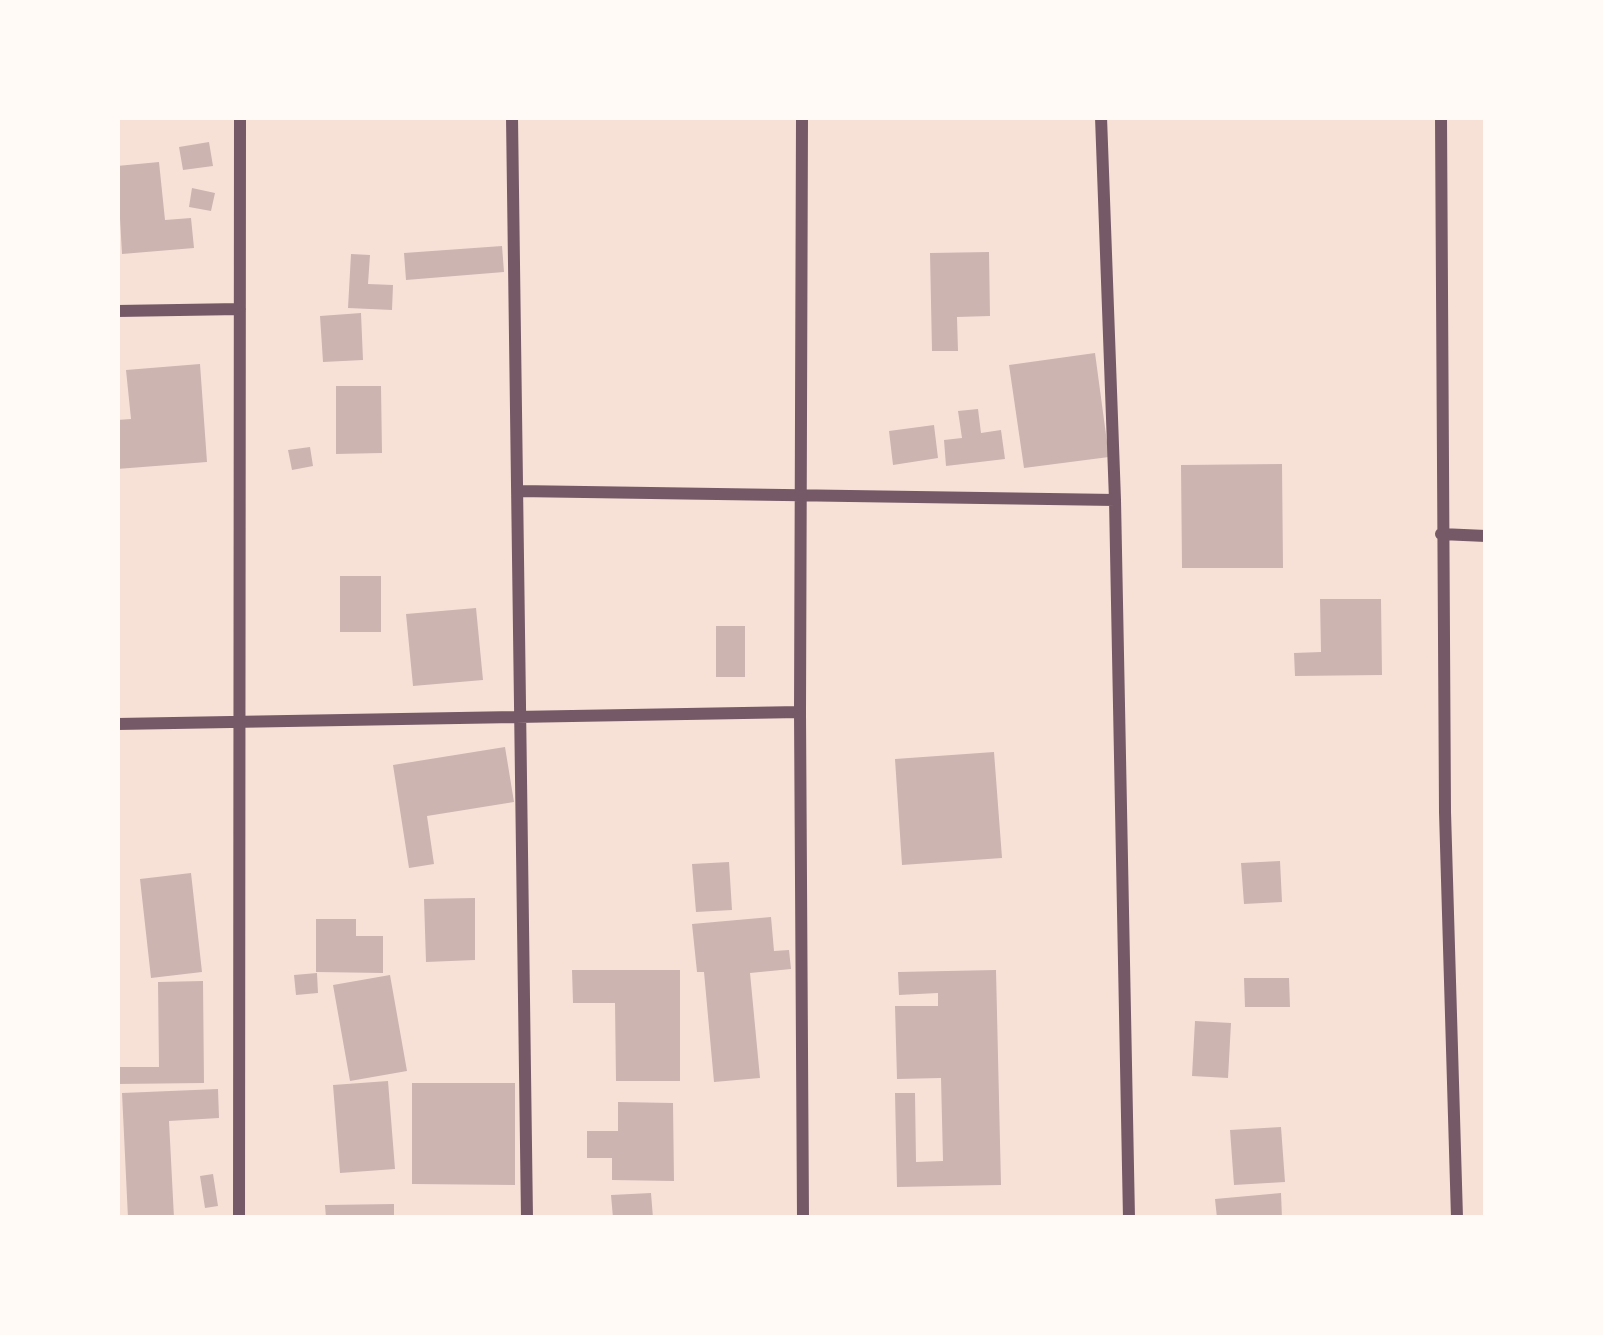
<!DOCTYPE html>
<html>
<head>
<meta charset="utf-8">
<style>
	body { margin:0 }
	#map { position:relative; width:1603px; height:1335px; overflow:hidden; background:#f7e1d7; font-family:Inter,sans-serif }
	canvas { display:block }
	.frame { position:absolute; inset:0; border:120px solid #fffaf5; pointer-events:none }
</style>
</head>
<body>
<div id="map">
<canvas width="1603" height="1335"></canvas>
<div class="frame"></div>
</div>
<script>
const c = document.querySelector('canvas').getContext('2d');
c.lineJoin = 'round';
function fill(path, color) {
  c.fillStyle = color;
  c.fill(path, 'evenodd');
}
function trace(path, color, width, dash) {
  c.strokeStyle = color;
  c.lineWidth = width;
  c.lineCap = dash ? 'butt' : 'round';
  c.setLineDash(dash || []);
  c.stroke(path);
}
fill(new Path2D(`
	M 209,142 L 213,166 L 183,170 L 179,147 Z
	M 159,162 L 165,220 L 191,218 L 194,248 L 122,254 L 117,166 Z
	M 192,188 L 215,193 L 211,211 L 189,207 Z
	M 502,246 L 504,272 L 406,280 L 404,253 Z
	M 989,252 L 990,316 L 957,317 L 958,351 L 932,351 L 930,253 Z
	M 351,254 L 370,255 L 368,284 L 393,285 L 392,310 L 348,308 Z
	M 361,313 L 363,360 L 323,362 L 320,316 Z
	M 1095,353 L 1109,457 L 1024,468 L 1009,365 Z
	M 200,364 L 207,462 L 117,469 L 117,420 L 131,419 L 126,370 Z
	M 336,386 L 381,386 L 382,453 L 336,454 Z
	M 978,409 L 981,433 L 1001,430 L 1005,459 L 946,466 L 944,440 L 962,438 L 958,411 Z
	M 934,425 L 938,458 L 893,465 L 889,431 Z
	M 310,447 L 313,466 L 292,470 L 288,450 Z
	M 1282,464 L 1283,568 L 1182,568 L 1181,465 Z
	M 340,576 L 381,576 L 381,632 L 340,632 Z
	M 1320,599 L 1381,599 L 1382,675 L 1295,676 L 1294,653 L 1321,652 Z
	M 476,608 L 483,680 L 413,686 L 406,614 Z
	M 716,626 L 745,626 L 745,677 L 716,677 Z
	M 505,747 L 514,802 L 427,816 L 434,864 L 409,868 L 393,765 Z
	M 994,752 L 1002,858 L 902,865 L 895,759 Z
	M 1280,861 L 1282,902 L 1244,904 L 1241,863 Z
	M 729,862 L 732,910 L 696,912 L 692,864 Z
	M 191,873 L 202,972 L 151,978 L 140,879 Z
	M 475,898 L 475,960 L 426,962 L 424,899 Z
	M 771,917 L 774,951 L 789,950 L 791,969 L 750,973 L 760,1078 L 714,1082 L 704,972 L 697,972 L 692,924 Z
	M 316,919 L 356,919 L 356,936 L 383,936 L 383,973 L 316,972 Z
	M 572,970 L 680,970 L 680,1081 L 616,1081 L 615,1003 L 573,1003 Z
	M 996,970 L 1001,1185 L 897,1187 L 895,1093 L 915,1093 L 916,1162 L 943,1161 L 941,1078 L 897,1079 L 895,1006 L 938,1006 L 938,993 L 899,995 L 898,972 Z
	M 317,973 L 318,993 L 296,995 L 294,975 Z
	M 390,975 L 407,1071 L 350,1081 L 333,985 Z
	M 1244,978 L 1289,978 L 1290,1007 L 1245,1007 Z
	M 203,981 L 204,1083 L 117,1084 L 117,1067 L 159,1067 L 158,982 Z
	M 1195,1021 L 1231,1023 L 1228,1078 L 1192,1076 Z
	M 388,1081 L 395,1169 L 340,1173 L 333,1085 Z
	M 412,1083 L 515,1083 L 515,1185 L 412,1184 Z
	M 218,1089 L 219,1118 L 169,1121 L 174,1218 L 128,1218 L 122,1093 Z
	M 618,1102 L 673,1103 L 674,1181 L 612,1180 L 612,1158 L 587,1158 L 587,1131 L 618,1131 Z
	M 1281,1127 L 1285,1182 L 1234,1185 L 1230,1130 Z
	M 213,1174 L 218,1206 L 205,1208 L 200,1176 Z
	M 651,1193 L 653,1218 L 613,1218 L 611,1195 Z
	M 1281,1193 L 1282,1218 L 1217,1218 L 1215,1199 Z
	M 394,1204 L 394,1218 L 326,1218 L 325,1205 Z`), '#ccb4b1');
trace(new Path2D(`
	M 512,117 L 527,1218
	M 802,117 L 800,712 L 803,1218
	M 1101,117 L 1115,500 L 1129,1218
	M 1441,117 L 1445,812 L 1457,1218
	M 117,311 L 240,309
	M 518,491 L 1115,500
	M 1441,534 L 1486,536
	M 117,724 L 800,712
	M 239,1218 L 240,117`), '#755966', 12);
</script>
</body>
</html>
